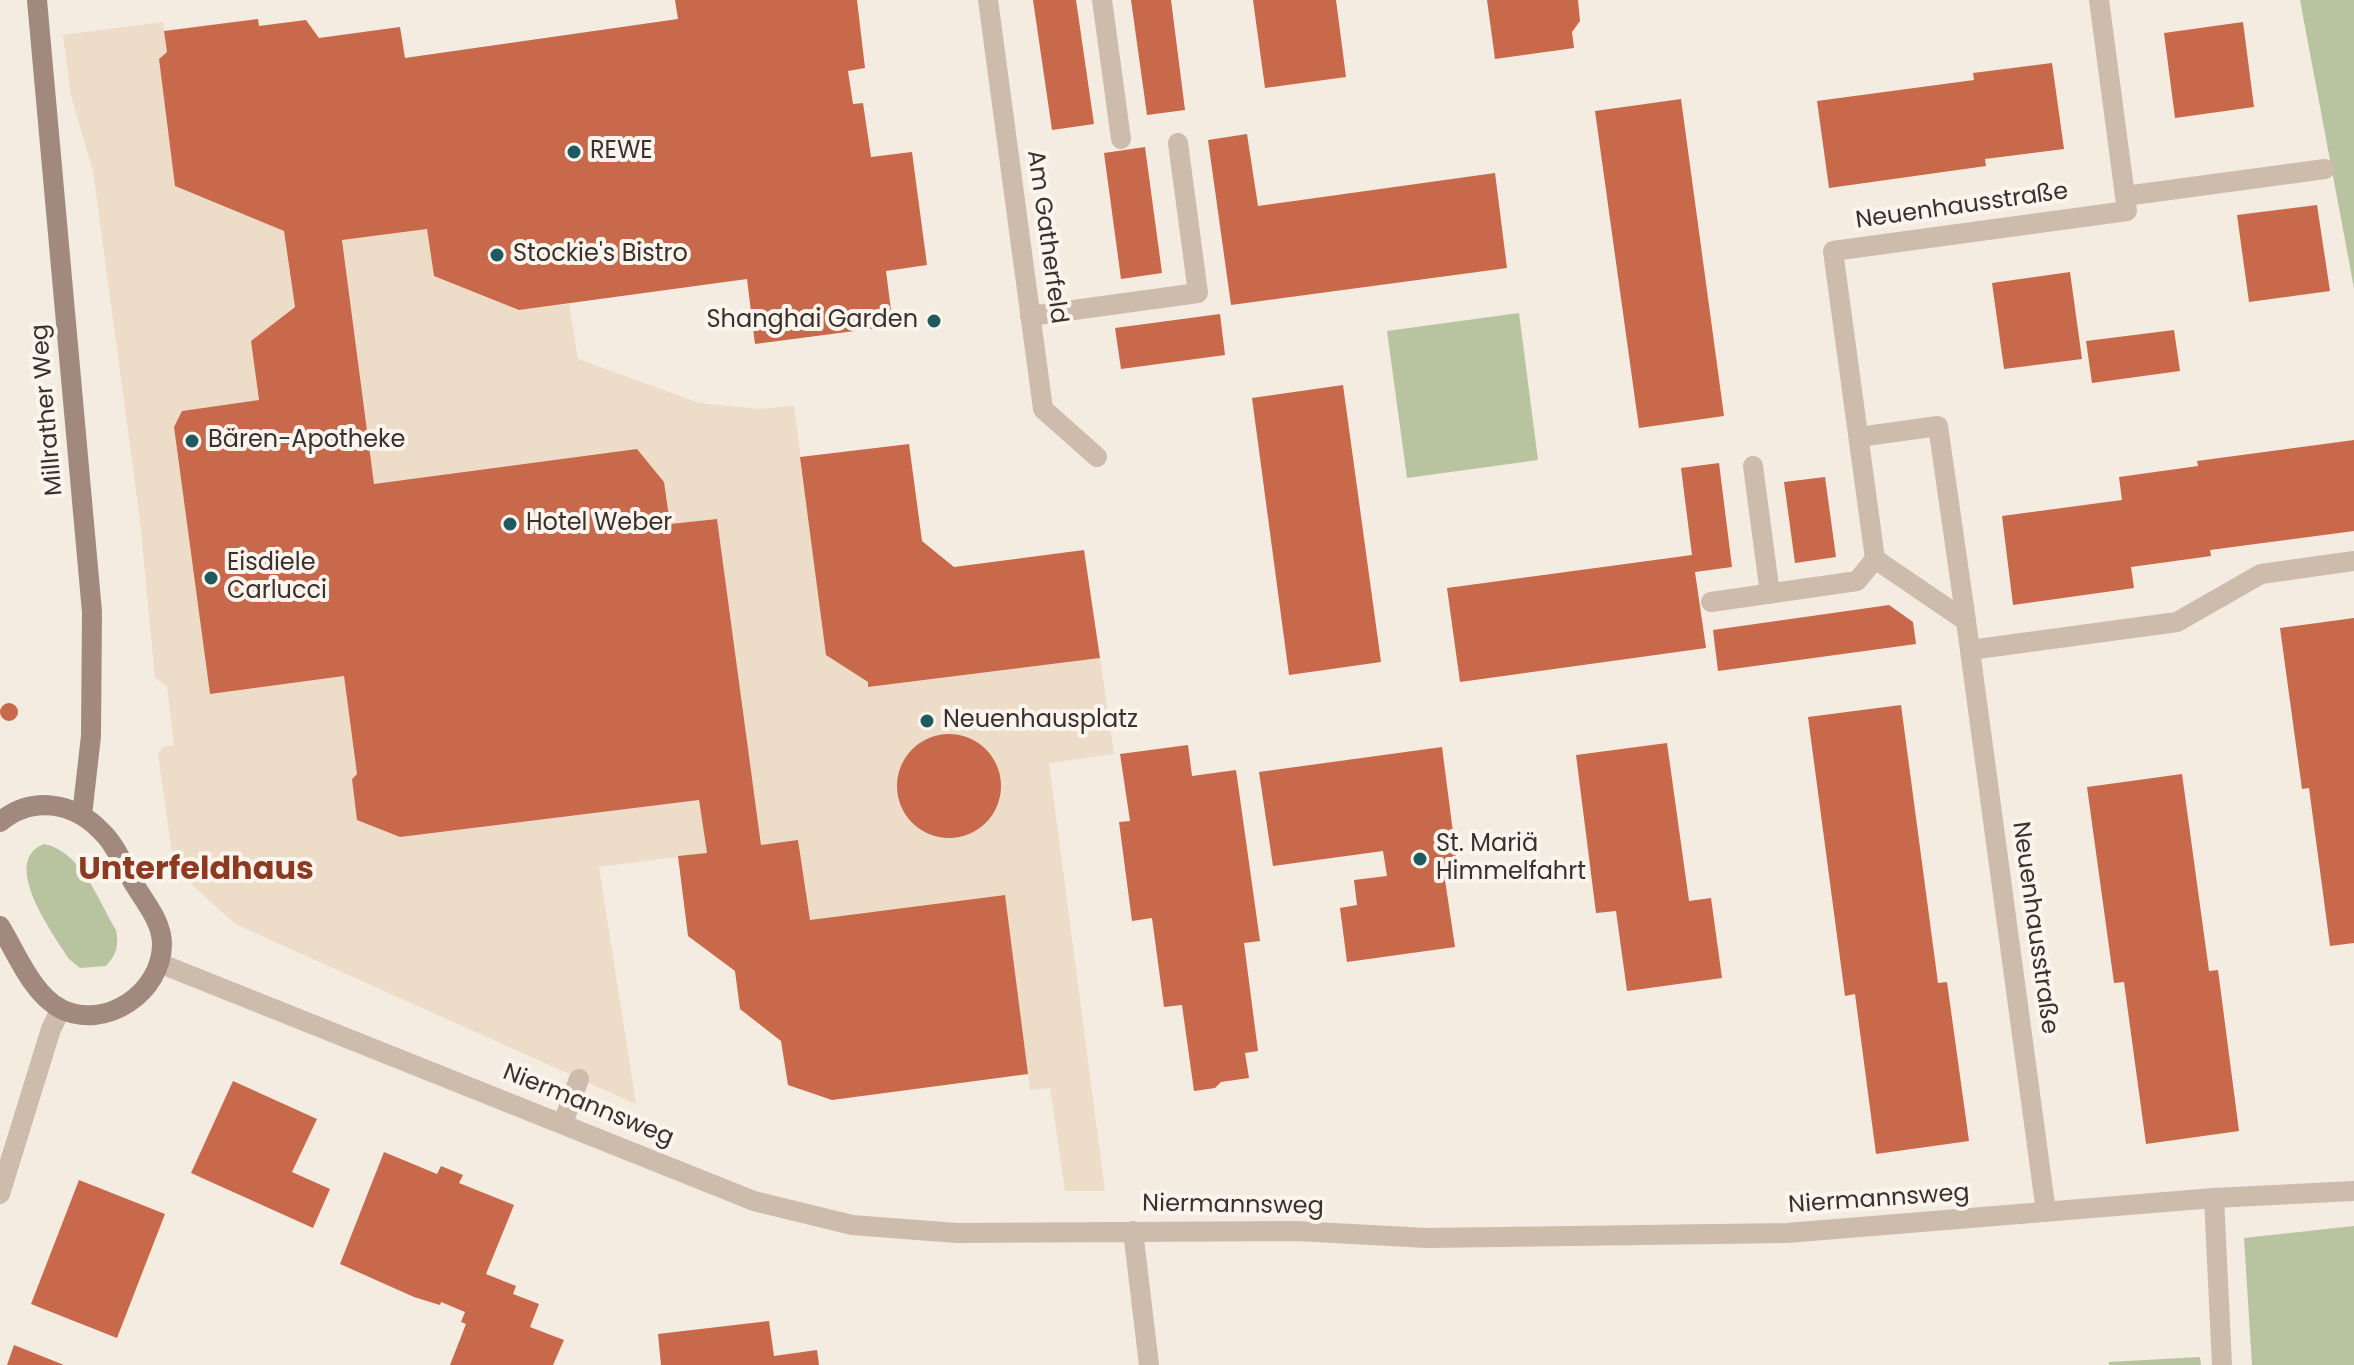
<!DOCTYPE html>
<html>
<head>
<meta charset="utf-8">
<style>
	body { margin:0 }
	canvas { display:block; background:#f4ebe1 }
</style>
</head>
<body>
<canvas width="2354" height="1365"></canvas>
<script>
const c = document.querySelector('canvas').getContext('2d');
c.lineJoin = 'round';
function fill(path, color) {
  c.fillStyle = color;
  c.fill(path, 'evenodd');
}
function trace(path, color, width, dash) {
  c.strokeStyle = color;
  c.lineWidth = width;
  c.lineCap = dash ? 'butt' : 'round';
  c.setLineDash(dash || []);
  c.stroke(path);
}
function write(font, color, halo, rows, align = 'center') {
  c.font = font + ' Poppins,sans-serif';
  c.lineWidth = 8;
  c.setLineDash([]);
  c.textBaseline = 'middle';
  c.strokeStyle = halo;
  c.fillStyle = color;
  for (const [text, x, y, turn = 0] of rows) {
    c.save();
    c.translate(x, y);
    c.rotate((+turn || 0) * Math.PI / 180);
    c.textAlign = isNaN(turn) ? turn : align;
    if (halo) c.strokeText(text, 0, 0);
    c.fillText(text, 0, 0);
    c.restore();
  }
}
fill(new Path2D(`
	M 2300,0 L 2354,0 L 2354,288 Z
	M 1519,313 L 1538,460 L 1407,478 L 1387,331 Z
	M 44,844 C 81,851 98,900 116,930 C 119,945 117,954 106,966 L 80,968 L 69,959 C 51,931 0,861 44,844 Z
	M 2354,1226 L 2354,1365 L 2252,1365 L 2244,1238 Z
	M 2200,1357 L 2201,1365 L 2109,1365 L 2109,1362 Z`), '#b8c4a0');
fill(new Path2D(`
	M 163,22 L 167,52 L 159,59 L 175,186 L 284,231 L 295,307 L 251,341 L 259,400 L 182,411 L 174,427 L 210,694 L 344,676 L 357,774 L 352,779 L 357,819 L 400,837 L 699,800 L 707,853 L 599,867 L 636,1104 L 235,924 L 174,868 L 158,754 L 163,747 L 174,745 L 167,686 L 155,678 L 140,520 L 93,171 L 71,96 L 63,35 Z
	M 427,229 L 435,276 L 519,310 L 569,304 L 578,359 L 699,403 L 759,409 L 794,406 L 826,654 L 868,682 L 869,687 L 1100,658 L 1114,754 L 1049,763 L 1105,1191 L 1065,1191 L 1050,1088 L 1030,1090 L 1004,895 L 810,920 L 798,841 L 761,845 L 717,519 L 670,524 L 374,484 L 342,240 Z`), '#ecdcc8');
fill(new Path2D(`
	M 675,0 L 857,0 L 865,68 L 848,71 L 853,104 L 863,103 L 871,157 L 912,152 L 927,265 L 886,271 L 893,326 L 755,344 L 747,279 L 519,310 L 434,276 L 427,229 L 342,240 L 374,484 L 637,449 L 664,482 L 670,524 L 717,519 L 761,845 L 798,840 L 810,920 L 1005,895 L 1028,1074 L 832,1100 L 788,1085 L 781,1041 L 740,1009 L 735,971 L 688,936 L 678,856 L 707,853 L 699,800 L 400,837 L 357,820 L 352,779 L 357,774 L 344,676 L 210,694 L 174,427 L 182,411 L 259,400 L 251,341 L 295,307 L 284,231 L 175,186 L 159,59 L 167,52 L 164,31 L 258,19 L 259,26 L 306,20 L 319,38 L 400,27 L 405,58 L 678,19 Z
	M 1033,0 L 1076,0 L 1094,124 L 1052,130 Z
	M 1131,0 L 1171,0 L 1185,110 L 1147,115 Z
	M 1253,0 L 1336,0 L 1346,77 L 1265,88 Z
	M 1487,0 L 1578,0 L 1580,21 L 1572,32 L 1574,48 L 1495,59 Z
	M 2243,22 L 2254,107 L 2175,118 L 2164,33 Z
	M 2052,63 L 2064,149 L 1985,159 L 1986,166 L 1829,188 L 1817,101 L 1974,80 L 1973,73 Z
	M 1681,99 L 1724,416 L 1639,428 L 1595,111 Z
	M 1247,134 L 1258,206 L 1495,173 L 1507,268 L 1231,305 L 1208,140 Z
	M 1145,147 L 1162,273 L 1121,279 L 1104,153 Z
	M 2317,205 L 2330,291 L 2249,302 L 2237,215 Z
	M 2070,272 L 2082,359 L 2004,369 L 1992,283 Z
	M 1220,314 L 1225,355 L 1121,369 L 1115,328 Z
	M 2174,330 L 2180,371 L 2092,383 L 2086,341 Z
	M 1343,385 L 1381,662 L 1289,675 L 1252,398 Z
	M 2354,440 L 2354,531 L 2210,550 L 2211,556 L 2131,567 L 2134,588 L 2013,605 L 2002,516 L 2122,500 L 2119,477 L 2198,466 L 2197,461 Z
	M 909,444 L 922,541 L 954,567 L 1084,550 L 1100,658 L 868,687 L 868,682 L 826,655 L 800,457 Z
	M 1719,463 L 1732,567 L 1695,572 L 1706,648 L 1460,682 L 1447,588 L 1692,555 L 1681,468 Z
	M 1825,477 L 1836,557 L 1795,563 L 1784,482 Z
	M 1889,605 L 1913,622 L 1916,644 L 1718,671 L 1713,630 Z
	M 2354,618 L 2354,943 L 2330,946 L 2309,788 L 2302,789 L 2280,628 Z
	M0 712a9 9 0 1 1 18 0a9 9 0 1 1-18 0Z
	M 1901,705 L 1938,983 L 1947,982 L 1969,1141 L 1876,1154 L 1855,994 L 1845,996 L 1808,717 Z
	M897 786a52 52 0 1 1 104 0a52 52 0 1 1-104 0Z
	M 1667,743 L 1689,901 L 1711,898 L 1722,978 L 1627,991 L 1616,911 L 1596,913 L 1576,755 Z
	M 1188,745 L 1192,776 L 1236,770 L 1260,941 L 1244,943 L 1258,1051 L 1245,1053 L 1249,1078 L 1221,1082 L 1215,1088 L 1194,1091 L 1182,1005 L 1164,1007 L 1152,918 L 1132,921 L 1119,822 L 1130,821 L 1120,754 Z
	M 1442,747 L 1458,871 L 1444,873 L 1455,947 L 1347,962 L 1340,908 L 1357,905 L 1354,880 L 1387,876 L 1383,851 L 1273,866 L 1259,772 Z
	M 2182,774 L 2209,971 L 2218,970 L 2239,1131 L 2146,1144 L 2124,982 L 2114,983 L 2087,787 Z
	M 233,1081 L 317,1119 L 292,1172 L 330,1189 L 313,1228 L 191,1173 Z
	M 384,1152 L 437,1174 L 441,1166 L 463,1175 L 459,1183 L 514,1205 L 486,1274 L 516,1286 L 513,1294 L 539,1304 L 530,1327 L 564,1340 L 553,1365 L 450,1365 L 466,1324 L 461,1322 L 465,1312 L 441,1302 L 440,1305 L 414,1297 L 340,1264 Z
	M 79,1180 L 165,1214 L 117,1338 L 31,1304 Z
	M 769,1321 L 774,1356 L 817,1350 L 819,1365 L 661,1365 L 658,1334 Z
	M 14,1345 L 64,1365 L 7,1365 Z`), '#c8694b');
trace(new Path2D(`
	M 1102,0 L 1121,139
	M 1030,316 L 1198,293 L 1178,143
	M 1753,466 L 1770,594
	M 1711,602 L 1857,581 L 1875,559
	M 1970,650 L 2177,622 L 2261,574 L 2354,561
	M 563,1123 L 579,1079
	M 2214,1198 L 2222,1365`), '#cdbbac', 20);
trace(new Path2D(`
	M 988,0 L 1043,409 L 1097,457
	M 2125,196 L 2325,169
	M 1859,437 L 1938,426 L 1966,621
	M 159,963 L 754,1201 L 852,1225 L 957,1233 L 1296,1231 L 1427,1238 L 1787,1233 L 2214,1198 L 2354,1191
	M 0,1194 L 51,1029 L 61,1009
	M 2046,1212 L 1966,621 L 1875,559 L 1833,251 L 2127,211 L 2099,0
	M 1133,1231 L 1149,1365`), '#cdbbac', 20);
trace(new Path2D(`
	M 37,0 L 92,612 L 91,736 L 82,815
	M 0,822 C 32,795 74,802 102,832 C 116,845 124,867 134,884 C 145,902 162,922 162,944 C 162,992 106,1031 61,1009 C 32,994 16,952 0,926`), '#a18a7d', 20);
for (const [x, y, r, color] of [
	[574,152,8,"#1f5a5e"],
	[497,255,8,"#1f5a5e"],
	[934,321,8,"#1f5a5e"],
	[192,441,8,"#1f5a5e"],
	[510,524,8,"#1f5a5e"],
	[211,578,8,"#1f5a5e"],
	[927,721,8,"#1f5a5e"],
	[1420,859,8,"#1f5a5e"]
]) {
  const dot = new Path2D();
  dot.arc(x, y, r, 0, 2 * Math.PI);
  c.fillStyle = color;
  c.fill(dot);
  trace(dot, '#fbf5ee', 3);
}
write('24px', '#3b302b', '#fbf5ee', [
	["REWE",590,152],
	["Stockie's Bistro",513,255],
	["Shanghai Garden",918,321,"right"],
	["Bären-Apotheke",208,441],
	["Hotel Weber",526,524],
	["Eisdiele",227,564],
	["Carlucci",227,592],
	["Neuenhausplatz",943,721],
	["St. Mariä",1436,845],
	["Himmelfahrt",1436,873]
], 'left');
write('24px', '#3b302b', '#fbf5ee', [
	["Neuenhausstraße",1962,207,-8],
	["Am Gatherfeld",1046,237,82],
	["Millrather Weg",48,410,-95],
	["Neuenhausstraße",2034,928,82],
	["Niermannsweg",588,1106,22],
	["Niermannsweg",1879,1200,-4],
	["Niermannsweg",1233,1206,1]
]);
write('bold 32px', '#8c3b22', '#fbf5ee', [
	["Unterfeldhaus",196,871]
]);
</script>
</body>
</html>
